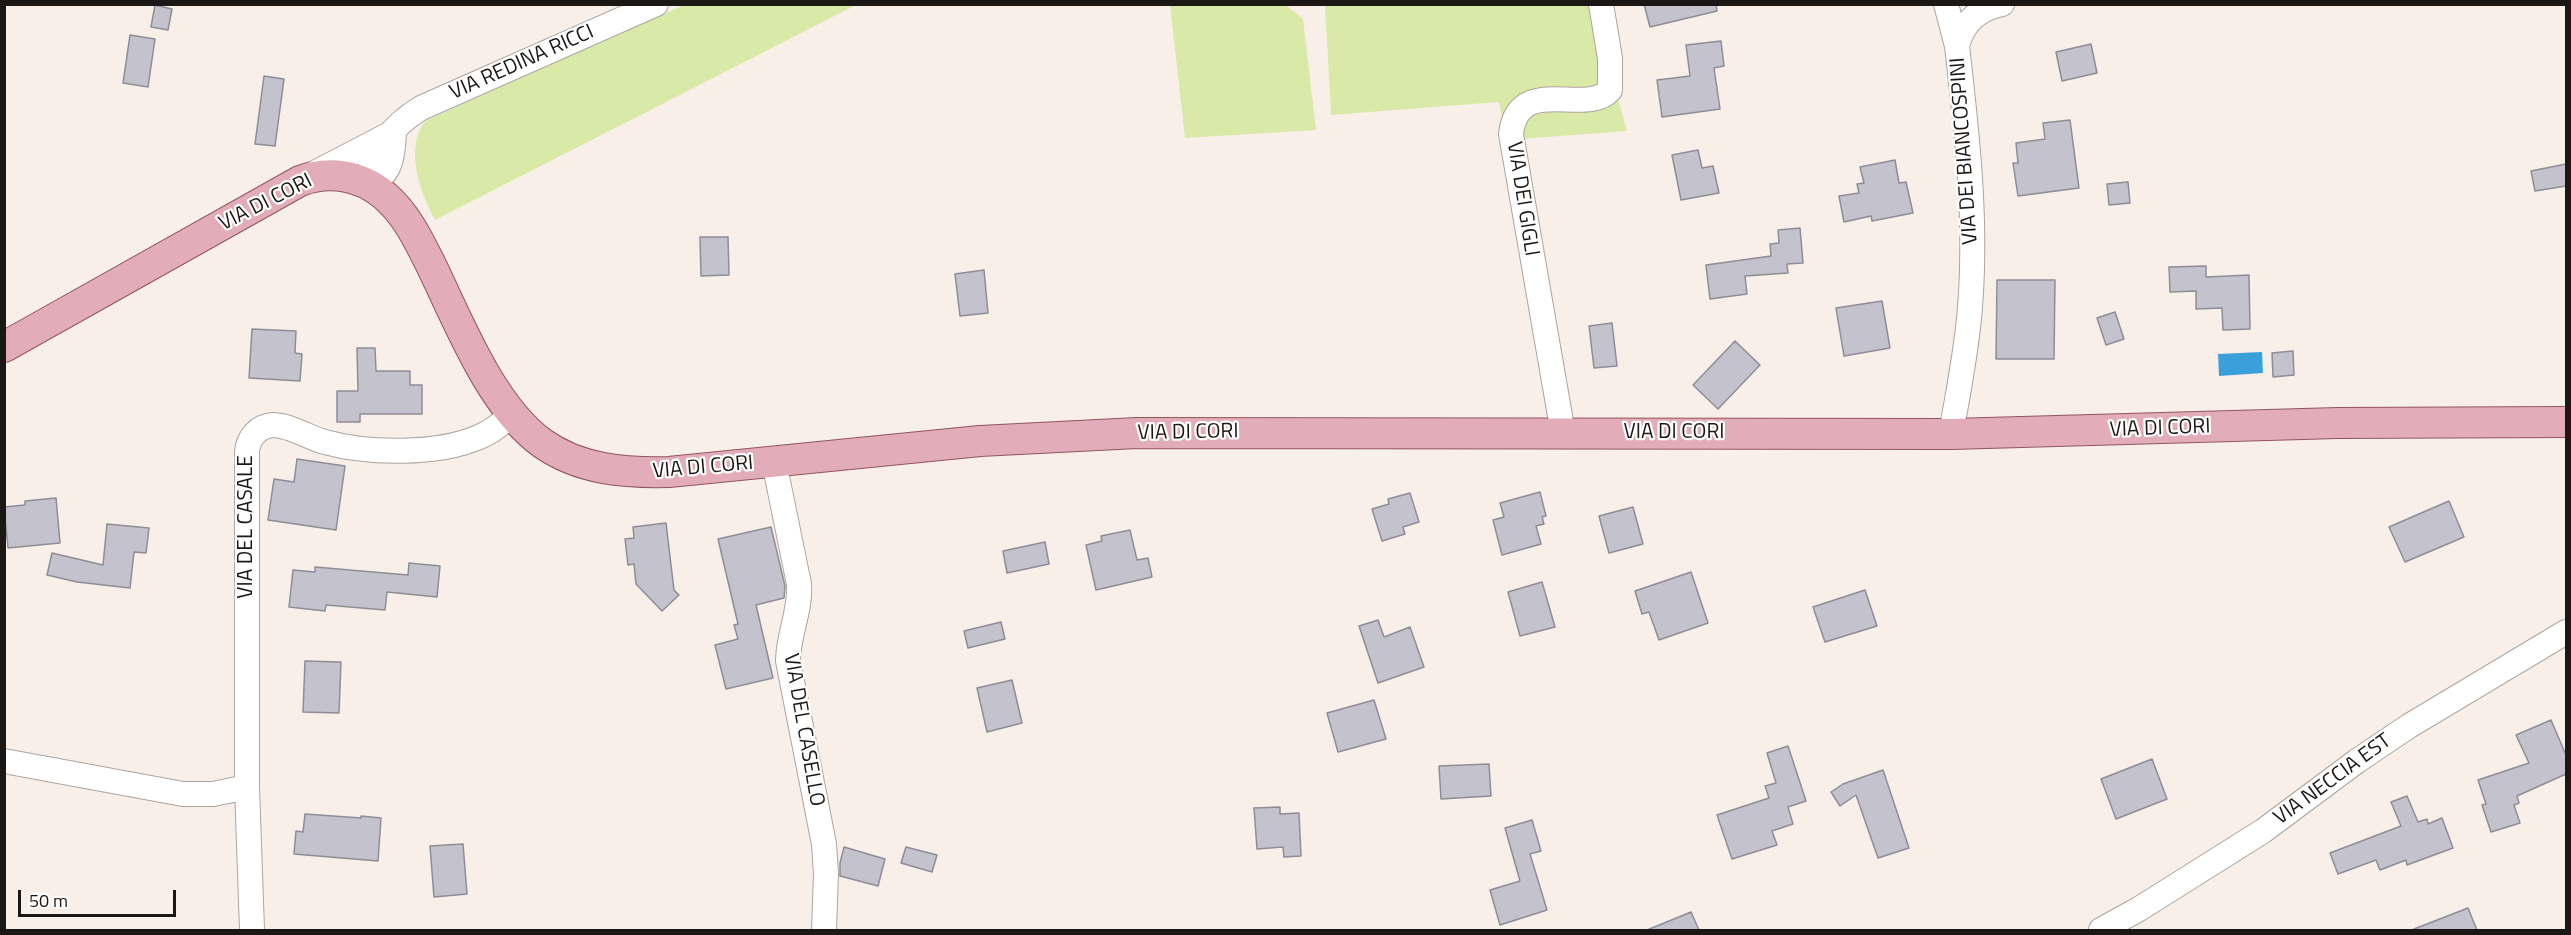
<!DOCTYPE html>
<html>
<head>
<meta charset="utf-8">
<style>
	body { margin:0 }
	#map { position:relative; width:2571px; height:935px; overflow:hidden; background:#f9efe9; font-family:"Titillium Web",sans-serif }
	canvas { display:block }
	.frame { position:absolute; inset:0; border:6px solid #1b1715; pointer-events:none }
	.scale { position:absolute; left:18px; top:890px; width:158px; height:27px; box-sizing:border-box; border:3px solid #1b1715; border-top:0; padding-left:8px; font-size:18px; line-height:21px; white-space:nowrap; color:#1b1715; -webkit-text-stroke:4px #fefefe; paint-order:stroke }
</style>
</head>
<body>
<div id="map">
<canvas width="2571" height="935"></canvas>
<div class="frame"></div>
<div class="scale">50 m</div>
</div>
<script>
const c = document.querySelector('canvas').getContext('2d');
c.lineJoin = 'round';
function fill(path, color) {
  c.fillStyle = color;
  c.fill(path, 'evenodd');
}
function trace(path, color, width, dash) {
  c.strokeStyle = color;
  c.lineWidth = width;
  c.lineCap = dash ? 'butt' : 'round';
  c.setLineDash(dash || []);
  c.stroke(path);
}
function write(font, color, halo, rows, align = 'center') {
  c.font = font + ' "Titillium Web",sans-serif';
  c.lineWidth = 4.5;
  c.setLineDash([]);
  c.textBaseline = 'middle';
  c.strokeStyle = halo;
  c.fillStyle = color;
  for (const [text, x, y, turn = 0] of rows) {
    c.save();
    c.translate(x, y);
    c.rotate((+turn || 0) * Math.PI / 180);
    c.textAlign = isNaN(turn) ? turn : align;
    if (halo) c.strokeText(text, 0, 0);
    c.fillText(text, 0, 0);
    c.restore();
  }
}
fill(new Path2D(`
	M 684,5 L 856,5 L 435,220 C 420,192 404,149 425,121 Z
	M 1170,5 L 1286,5 L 1303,19 L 1316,130 L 1185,138 Z
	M 1325,5 L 1592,5 L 1627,131 L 1506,140 L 1499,102 L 1331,115 Z`), '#d9eaa8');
fill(new Path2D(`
	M 2262,352 L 2263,373 L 2219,376 L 2218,354 Z`), '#39a0dc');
const building = new Path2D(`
	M 1644,4 L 1716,4 L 1717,11 L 1650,27 Z
	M 155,5 L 172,9 L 168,30 L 151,27 Z
	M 130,35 L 155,39 L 148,87 L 123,83 Z
	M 1721,41 L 1724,66 L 1714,68 L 1720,109 L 1662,117 L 1657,80 L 1690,76 L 1686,45 Z
	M 2091,44 L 2097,73 L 2062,81 L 2056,52 Z
	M 264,76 L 284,79 L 275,146 L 255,144 Z
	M 2070,120 L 2079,188 L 2018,196 L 2013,163 L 2018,163 L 2016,143 L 2045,139 L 2043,123 Z
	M 1698,150 L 1702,168 L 1713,166 L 1719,193 L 1681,200 L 1672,155 Z
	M 1895,160 L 1899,183 L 1906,182 L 1913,213 L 1872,221 L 1871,216 L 1844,222 L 1839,196 L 1859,193 L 1857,184 L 1864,183 L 1860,167 Z
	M 2566,164 L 2566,186 L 2535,191 L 2531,171 Z
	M 2128,182 L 2130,203 L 2109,205 L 2107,184 Z
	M 1800,228 L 1803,263 L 1787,264 L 1788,273 L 1745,276 L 1747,294 L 1710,299 L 1706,265 L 1771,256 L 1770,244 L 1779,243 L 1778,230 Z
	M 700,237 L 728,237 L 729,275 L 701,276 Z
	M 2206,266 L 2206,277 L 2249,275 L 2250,329 L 2223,330 L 2222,308 L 2196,309 L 2196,291 L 2170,292 L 2169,267 Z
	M 984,270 L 988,313 L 960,316 L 955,274 Z
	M 1997,280 L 2055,280 L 2054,359 L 1996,359 Z
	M 1882,301 L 1890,348 L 1844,356 L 1836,308 Z
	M 2115,312 L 2124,339 L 2106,345 L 2097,318 Z
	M 1612,323 L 1617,366 L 1594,368 L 1589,326 Z
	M 252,329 L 296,331 L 295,353 L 302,354 L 300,381 L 249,378 Z
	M 1735,341 L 1760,365 L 1718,409 L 1693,385 Z
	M 357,348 L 375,348 L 376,371 L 410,371 L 410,385 L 422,385 L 422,414 L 360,414 L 360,422 L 337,422 L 337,391 L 358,391 Z
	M 2293,351 L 2294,375 L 2273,377 L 2272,353 Z
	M 297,459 L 345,466 L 336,530 L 268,520 L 274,479 L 294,482 Z
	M 1540,492 L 1546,516 L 1542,517 L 1544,524 L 1536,526 L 1541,544 L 1502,555 L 1493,520 L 1504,517 L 1500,503 Z
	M 1410,493 L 1419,522 L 1403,527 L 1405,534 L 1382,541 L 1372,509 L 1389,504 L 1388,499 Z
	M 56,498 L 60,543 L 8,548 L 4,507 L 25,505 L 25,501 Z
	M 2449,501 L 2464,537 L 2405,562 L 2389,527 Z
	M 1633,507 L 1643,544 L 1609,553 L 1599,516 Z
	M 666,523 L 674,590 L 679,595 L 662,611 L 636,584 L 634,564 L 628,565 L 625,539 L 634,538 L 633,527 Z
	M 107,524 L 149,528 L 146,553 L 134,552 L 130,588 L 77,582 L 47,575 L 52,553 L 103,565 Z
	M 771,527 L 785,586 L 784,598 L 756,605 L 773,678 L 726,689 L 715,645 L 738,639 L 734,625 L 738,624 L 718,539 Z
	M 1130,530 L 1137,560 L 1148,558 L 1152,577 L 1096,590 L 1086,545 L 1102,541 L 1101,536 Z
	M 1045,542 L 1049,564 L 1007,573 L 1003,551 Z
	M 409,563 L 440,566 L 437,597 L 387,592 L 385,610 L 326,605 L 325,611 L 289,607 L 293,570 L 315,572 L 315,567 L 408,575 Z
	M 1691,572 L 1708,623 L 1659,640 L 1649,612 L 1642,614 L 1635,591 Z
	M 1542,582 L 1555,627 L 1520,636 L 1508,592 Z
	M 1865,590 L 1877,626 L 1825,642 L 1813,607 Z
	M 1378,620 L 1384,637 L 1410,627 L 1424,667 L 1378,683 L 1359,626 Z
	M 1001,622 L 1005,639 L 968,648 L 964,631 Z
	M 305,661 L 341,662 L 339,713 L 303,712 Z
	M 1012,680 L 1022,723 L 987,732 L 977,688 Z
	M 1374,700 L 1386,739 L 1338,752 L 1327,713 Z
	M 2551,720 L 2566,755 L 2566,774 L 2517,796 L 2519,803 L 2514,805 L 2520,823 L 2491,832 L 2482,805 L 2486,804 L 2478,780 L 2529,763 L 2516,735 Z
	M 1788,746 L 1806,801 L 1788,807 L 1793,824 L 1772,831 L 1777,845 L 1732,859 L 1717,815 L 1769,798 L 1765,786 L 1776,783 L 1767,753 Z
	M 2152,759 L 2167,799 L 2116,819 L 2101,779 Z
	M 1489,764 L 1491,796 L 1441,799 L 1439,766 Z
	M 1883,770 L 1909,848 L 1878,858 L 1856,795 L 1840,806 L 1831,792 L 1843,784 Z
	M 2407,796 L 2418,822 L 2427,819 L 2428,824 L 2442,818 L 2453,848 L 2407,865 L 2406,860 L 2380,870 L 2376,860 L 2338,874 L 2330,853 L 2401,826 L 2391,802 Z
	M 1280,807 L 1280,814 L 1299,813 L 1301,856 L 1284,857 L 1283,847 L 1257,849 L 1254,808 Z
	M 305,814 L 361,818 L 361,816 L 381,818 L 378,861 L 294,854 L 296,831 L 303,832 Z
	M 1532,820 L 1541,851 L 1530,854 L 1547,910 L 1500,925 L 1490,890 L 1520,881 L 1505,828 Z
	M 463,844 L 467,894 L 434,897 L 430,846 Z
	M 844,847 L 885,859 L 878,886 L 840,876 L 840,863 Z
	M 906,847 L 937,855 L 932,872 L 901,863 Z
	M 2468,908 L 2477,930 L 2414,930 L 2414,929 Z
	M 1691,912 L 1699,930 L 1647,930 Z`);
fill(building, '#c3c2cd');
trace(building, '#8e8d97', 1.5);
const minor = new Path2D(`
	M 1946,4 L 1957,46
	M 394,132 C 393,155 392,173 370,185 C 363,156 398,122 421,108 L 656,4
	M 311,175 L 386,136
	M 1563,433 L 1511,134 C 1518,73 1586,117 1610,90 L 1610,58 L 1601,4
	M 1951,434 C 1958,392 1967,350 1970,307 C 1977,219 1967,133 1957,46 C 1963,22 1978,9 2002,4
	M 774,462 L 799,584 C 801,611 788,634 788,661 L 824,844 L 826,874 L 824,930
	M 4,761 L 183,794 L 213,794 L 247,787
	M 252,930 L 247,787 L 247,452 C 248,438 258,426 273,425 C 290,425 309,438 325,442 C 368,454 438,455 479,437 C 492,432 502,423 512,414
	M 2101,930 L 2139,909 L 2263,831 L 2357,761 L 2409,726 L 2566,632`);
const major = new Path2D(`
	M 4,347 L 300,181 C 329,170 361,175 385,196 C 406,214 418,239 430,263 C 458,320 490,405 542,443 C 580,470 625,473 669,472 L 980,441 L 1137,433 L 1951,434 L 2338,423 L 2566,422`);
trace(minor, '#ada49e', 26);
trace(major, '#905560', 32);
trace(minor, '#fff', 24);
trace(major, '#e2adb8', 30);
write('21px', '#1b1715', '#fefefe', [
	["VIA REDINA RICCI",522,63,-24],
	["VIA DEI BIANCOSPINI",1965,151,-94],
	["VIA DEI GIGLI",1522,199,81],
	["VIA DI CORI",266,203,-27],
	["VIA DI CORI",2160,429,-2],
	["VIA DI CORI",1188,433,-1],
	["VIA DI CORI",1674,433],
	["VIA DI CORI",703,468,-5],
	["VIA DEL CASALE",247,527,-90],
	["VIA DEL CASELLO",803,730,80],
	["VIA NECCIA EST",2333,780,-36]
]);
</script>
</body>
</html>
